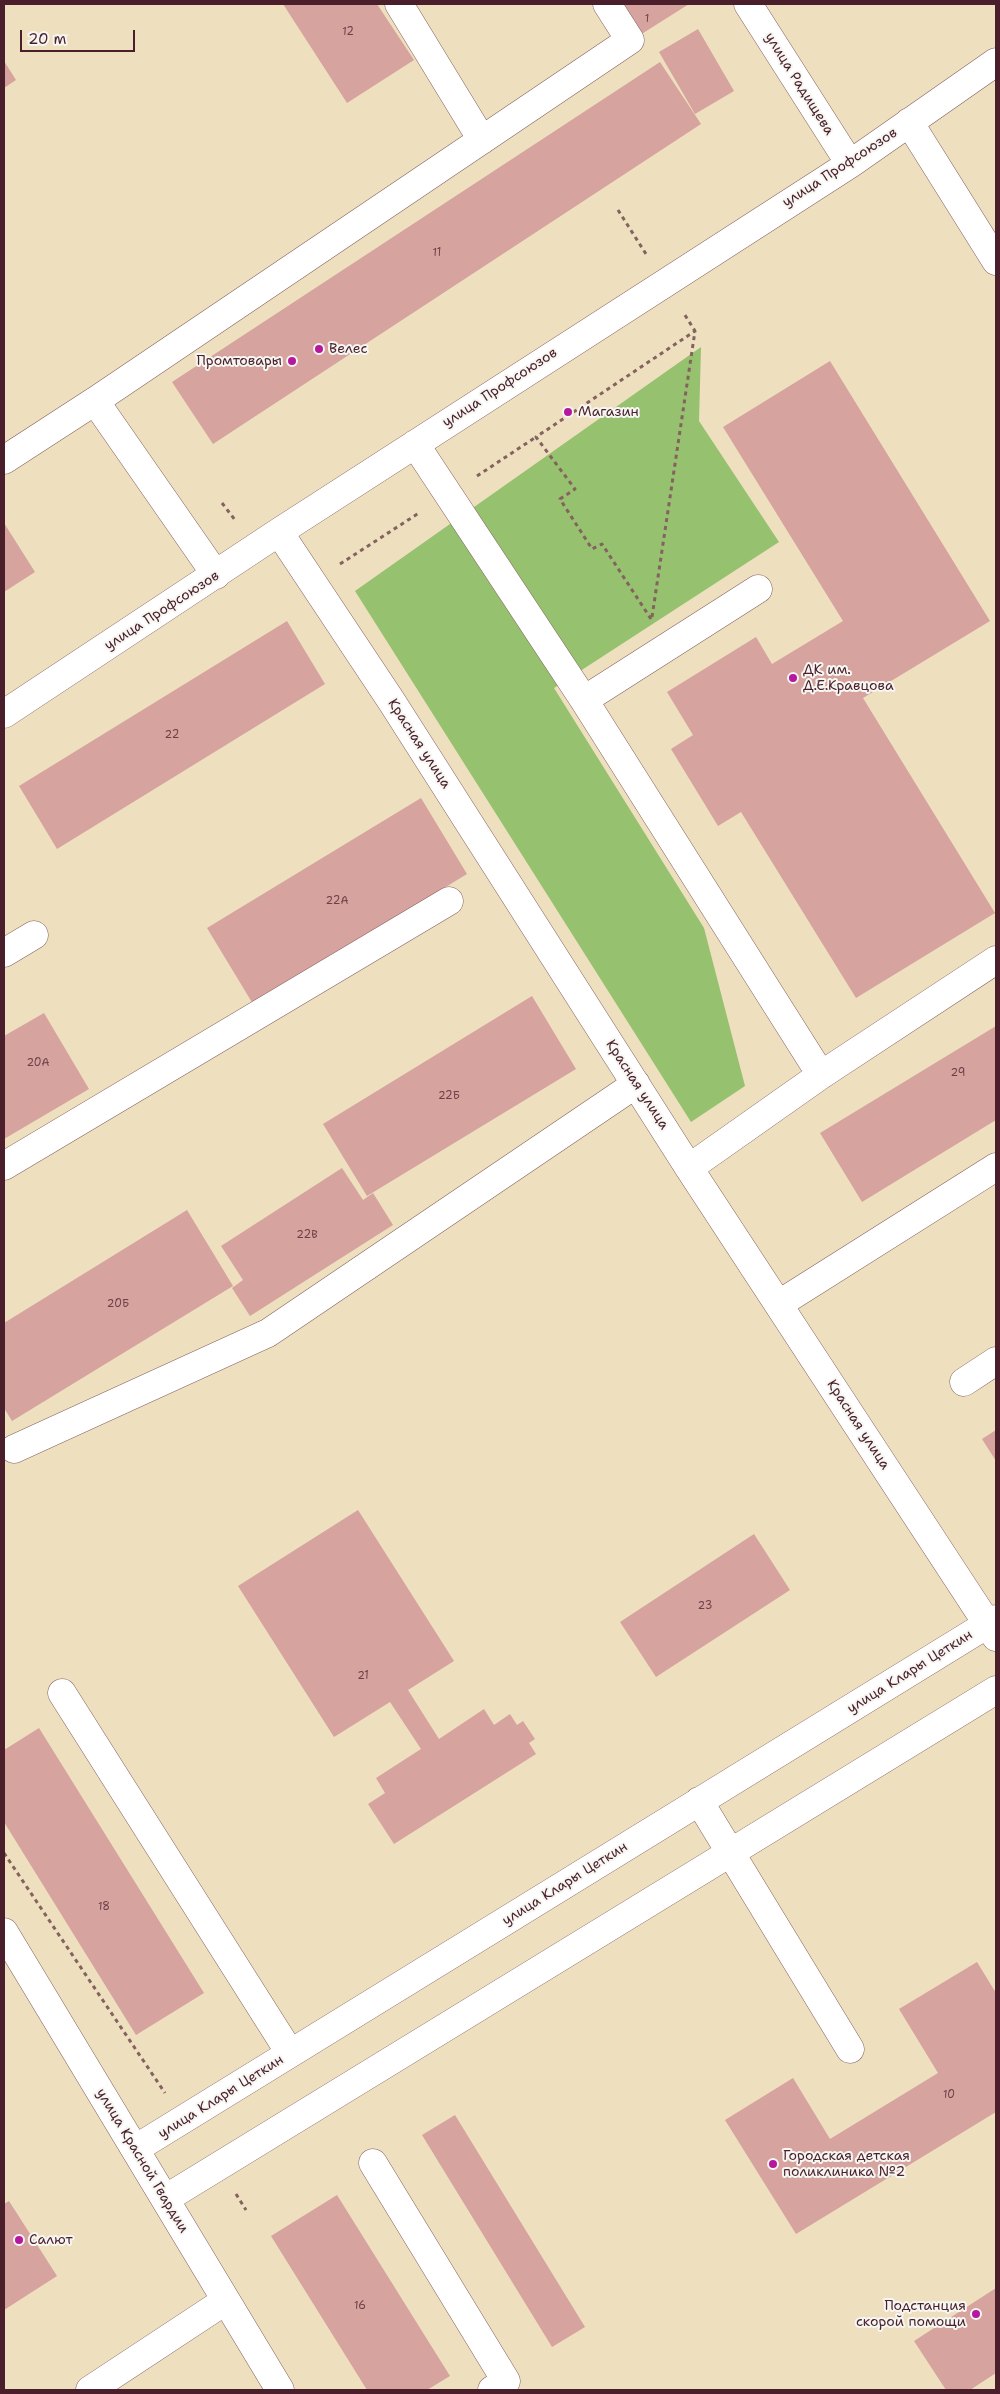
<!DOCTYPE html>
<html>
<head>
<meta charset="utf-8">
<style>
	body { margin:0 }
	#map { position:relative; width:1000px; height:2394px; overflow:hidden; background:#eedfbf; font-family:"Shantell Sans",sans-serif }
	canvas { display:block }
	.frame { position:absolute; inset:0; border:5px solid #4a1f2b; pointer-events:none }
	.scale { position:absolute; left:20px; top:30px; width:115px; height:22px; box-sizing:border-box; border:2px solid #4a1f2b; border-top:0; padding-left:6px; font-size:15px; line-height:18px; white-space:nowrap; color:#4a1f2b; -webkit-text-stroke:4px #f6f6f2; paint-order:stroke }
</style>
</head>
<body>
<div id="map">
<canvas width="1000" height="2394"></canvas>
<div class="frame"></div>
<div class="scale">20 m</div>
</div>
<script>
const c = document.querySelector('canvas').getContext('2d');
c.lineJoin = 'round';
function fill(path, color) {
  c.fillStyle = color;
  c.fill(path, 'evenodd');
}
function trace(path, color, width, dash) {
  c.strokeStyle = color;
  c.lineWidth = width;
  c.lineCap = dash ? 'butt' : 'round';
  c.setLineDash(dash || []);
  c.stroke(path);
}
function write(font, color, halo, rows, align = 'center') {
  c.font = font + ' "Shantell Sans",sans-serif';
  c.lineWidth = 4;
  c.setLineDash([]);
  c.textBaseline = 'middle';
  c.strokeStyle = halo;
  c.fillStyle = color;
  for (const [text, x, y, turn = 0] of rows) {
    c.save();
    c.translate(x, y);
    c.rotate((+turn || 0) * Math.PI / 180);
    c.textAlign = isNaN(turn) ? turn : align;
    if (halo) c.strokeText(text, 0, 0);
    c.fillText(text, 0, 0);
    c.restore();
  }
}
fill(new Path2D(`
	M 701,347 L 699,421 L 779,542 L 554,688 L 704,928 L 745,1086 L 691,1122 L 355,591 Z`), '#96c16f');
fill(new Path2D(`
	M 283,4 L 377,4 L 414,60 L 347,103 Z
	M 619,4 L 689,4 L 640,35 Z
	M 698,29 L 734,91 L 695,114 L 659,52 Z
	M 4,61 L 16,80 L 4,88 Z
	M 660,62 L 701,124 L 213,444 L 172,382 Z
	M 830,361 L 990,621 L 863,698 L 995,913 L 856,998 L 741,812 L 718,826 L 671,749 L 693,735 L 667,692 L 756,637 L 772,664 L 843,621 L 723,427 Z
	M 4,523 L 35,572 L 4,592 Z
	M 287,621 L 325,684 L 57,849 L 19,786 Z
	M 421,798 L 467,874 L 253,1004 L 207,928 Z
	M 532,996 L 576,1069 L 367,1196 L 323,1124 Z
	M 44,1013 L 89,1089 L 4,1139 L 4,1036 Z
	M 996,1026 L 996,1120 L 862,1202 L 820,1133 Z
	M 342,1168 L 363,1200 L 373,1193 L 393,1225 L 250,1316 L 232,1288 L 243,1280 L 221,1246 Z
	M 187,1210 L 233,1286 L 12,1421 L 4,1408 L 4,1323 Z
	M 996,1430 L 996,1461 L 982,1439 Z
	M 358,1510 L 454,1661 L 408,1690 L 439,1739 L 484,1709 L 494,1725 L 510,1714 L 517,1725 L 523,1721 L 535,1739 L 529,1743 L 536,1754 L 394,1844 L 368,1804 L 385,1793 L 376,1778 L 421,1749 L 390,1702 L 334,1737 L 238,1586 Z
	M 754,1534 L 790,1590 L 656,1677 L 620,1622 Z
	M 39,1728 L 204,1993 L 136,2035 L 4,1822 L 4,1750 Z
	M 977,1962 L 996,1993 L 996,2112 L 796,2234 L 725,2120 L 793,2078 L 830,2139 L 938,2073 L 899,2009 Z
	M 455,2115 L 585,2327 L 552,2347 L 422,2135 Z
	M 337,2195 L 450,2376 L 427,2390 L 367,2390 L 271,2236 Z
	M 9,2201 L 57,2276 L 4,2310 L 4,2204 Z
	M 996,2288 L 996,2373 L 970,2390 L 946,2390 L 914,2341 Z`), '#d6a39f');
const minor = new Path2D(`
	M 399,4 L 482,140
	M 748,4 L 850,164
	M 909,122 L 996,261
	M 95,401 L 630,40 L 607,4
	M 415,444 L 584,700 L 821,1075
	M 4,460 L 95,401 L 216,575
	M 279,532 L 392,702 L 689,1168 L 996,1637
	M 584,700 L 758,589
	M 4,714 L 279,532 L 850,164 L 996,62
	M 4,953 L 34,935
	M 4,1166 L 449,901
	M 689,1168 L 821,1075 L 996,960
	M 779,1304 L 996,1167
	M 964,1382 L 996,1361
	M 14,1449 L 268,1333 L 636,1084
	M 62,1693 L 290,2053
	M 699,1801 L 850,2049
	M 4,1932 L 280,2390
	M 135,2149 L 996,1619
	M 373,2163 L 506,2381 L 492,2390
	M 165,2199 L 996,1690
	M 90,2390 L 225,2301`);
trace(minor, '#83625f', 29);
trace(new Path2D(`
	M 618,210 L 646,254
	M 477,476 L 536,437
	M 222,503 L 235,520
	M 340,564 L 419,513
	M 652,617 L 695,331 L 683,312
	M 651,619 L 602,544 L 592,549 L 560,499 L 575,489 L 536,437 L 695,331
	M 4,1853 L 165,2093
	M 236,2194 L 246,2210`), '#83625f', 3, [4, 4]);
trace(minor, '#fff', 28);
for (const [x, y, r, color] of [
	[319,349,5,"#b5179e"],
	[292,361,5,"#b5179e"],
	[568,412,5,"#b5179e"],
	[793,678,5,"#b5179e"],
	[773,2164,5,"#b5179e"],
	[19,2240,5,"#b5179e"],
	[976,2314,5,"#b5179e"]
]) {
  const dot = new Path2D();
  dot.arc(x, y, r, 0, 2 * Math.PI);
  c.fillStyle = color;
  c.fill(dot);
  trace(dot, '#f6f6f2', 2);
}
write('11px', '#6d4048', null, [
	["1",647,19],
	["12",348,32],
	["11",437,253],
	["22",172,735],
	["22А",337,901],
	["20А",38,1063],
	["29",958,1073],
	["22Б",449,1096],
	["22В",307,1235],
	["20Б",118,1304],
	["23",705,1606],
	["21",363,1676],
	["18",104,1907],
	["10",949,2095],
	["16",360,2306]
]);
write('14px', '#4a1f2b', '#f6f6f2', [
	["улица Радищева",799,84,58],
	["улица Профсоюзов",840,168,-33],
	["улица Профсоюзов",500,388,-33],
	["улица Профсоюзов",162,611,-33],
	["Красная улица",419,744,57],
	["Красная улица",637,1085,57],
	["Красная улица",858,1425,57],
	["улица Клары Цеткин",910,1672,-32],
	["улица Клары Цеткин",565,1884,-32],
	["улица Клары Цеткин",221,2097,-32],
	["улица Красной Гвардии",142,2161,59]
]);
write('14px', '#4a1f2b', '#f6f6f2', [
	["Велес",329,349],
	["Промтовары",282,361,"right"],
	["Магазин",578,412],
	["ДК им.",803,670],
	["Д.Е.Кравцова",803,686],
	["Городская детская",783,2156],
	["поликлиника №2",783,2172],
	["Салют",29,2240],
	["Подстанция",966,2306,"right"],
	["скорой помощи",966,2322,"right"]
], 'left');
</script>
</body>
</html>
